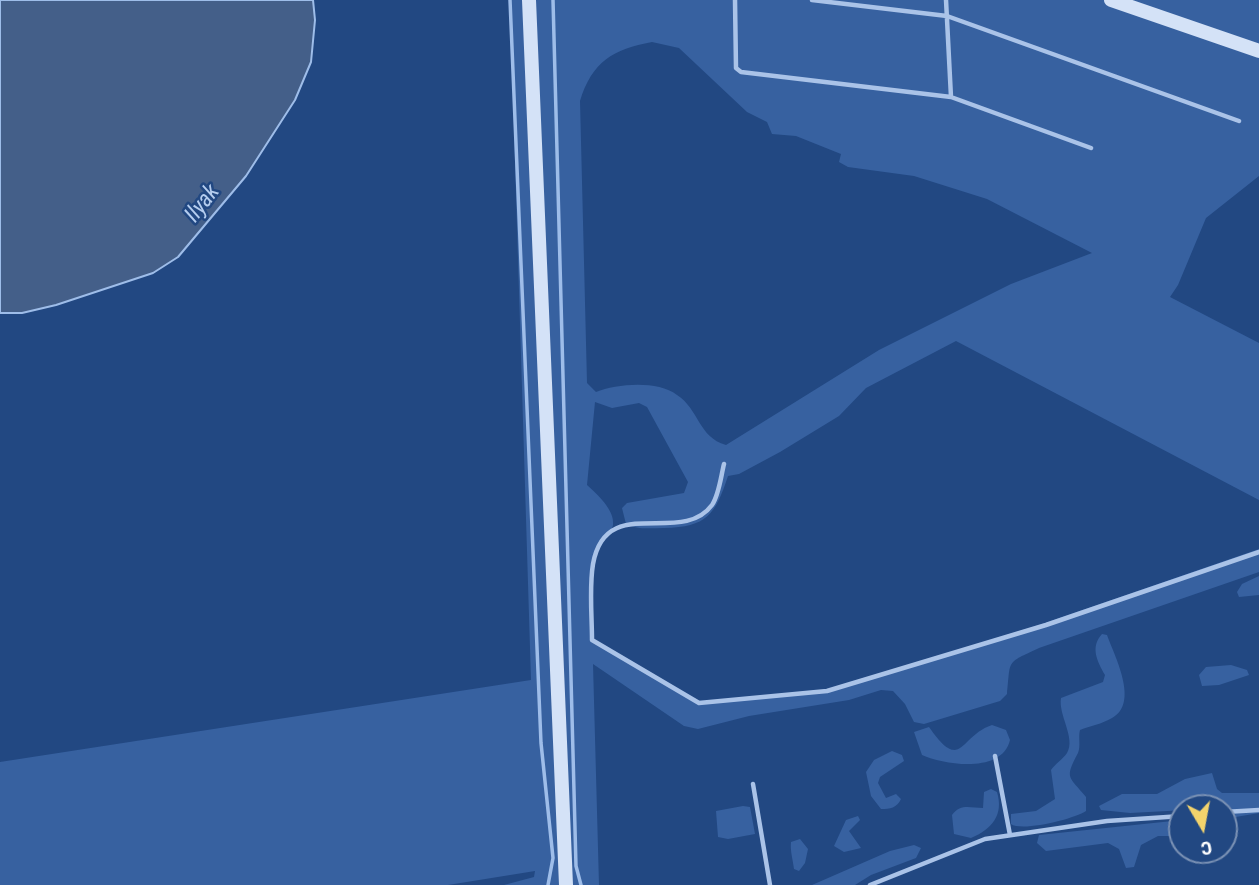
<!DOCTYPE html>
<html>
<head>
<meta charset="utf-8">
<style>
	body { margin:0 }
	#map { position:relative; width:1259px; height:885px; overflow:hidden; background:#224882; font-family:"Roboto Condensed",sans-serif }
	canvas { display:block }
	.north { position:absolute; left:1168px; top:794px; width:70px; height:70px; box-sizing:border-box; background:#224882; border:2px solid #7a91b4; border-radius:50%; rotate:170deg; font-size:19px; font-weight:700; line-height:28px; text-align:center; color:#fff }
	.north::after { content:''; display:block; margin:auto; width:24px; height:32px; background:#f3d36c; clip-path:polygon(50% 0,100% 100%,50% 72%,0 100%) }
</style>
</head>
<body>
<div id="map">
<canvas width="1259" height="885"></canvas>
<div class="north">С</div>
</div>
<script>
const c = document.querySelector('canvas').getContext('2d');
c.lineJoin = 'round';
function fill(path, color) {
  c.fillStyle = color;
  c.fill(path, 'evenodd');
}
function trace(path, color, width, dash) {
  c.strokeStyle = color;
  c.lineWidth = width;
  c.lineCap = dash ? 'butt' : 'round';
  c.setLineDash(dash || []);
  c.stroke(path);
}
function write(font, color, halo, rows, align = 'center') {
  c.font = font + ' "Roboto Condensed",sans-serif';
  c.lineWidth = 5;
  c.setLineDash([]);
  c.textBaseline = 'middle';
  c.strokeStyle = halo;
  c.fillStyle = color;
  for (const [text, x, y, turn = 0] of rows) {
    c.save();
    c.translate(x, y);
    c.rotate((+turn || 0) * Math.PI / 180);
    c.textAlign = isNaN(turn) ? turn : align;
    if (halo) c.strokeText(text, 0, 0);
    c.fillText(text, 0, 0);
    c.restore();
  }
}
fill(new Path2D(`
	M 510,0 L 1259,0 L 1259,176 L 1206,218 L 1178,285 L 1170,297 L 1259,343 L 1259,500 L 956,341 L 866,388 L 839,416 L 780,452 L 739,474 L 728,476 C 715,515 707,527 664,528 C 650,528 638,530 626,524 L 622,508 L 627,503 L 684,493 L 688,482 L 647,407 L 639,403 L 612,408 L 595,402 L 587,485 C 597,494 615,510 613,525 C 612,532 596,549 593,563 C 589,587 592,616 592,640 L 699,703 L 827,691 L 1045,623 L 1259,549 L 1259,572 L 1039,648 C 1005,664 1011,659 1007,694 L 1000,701 L 924,724 L 914,722 L 905,704 L 893,691 L 881,690 L 849,700 L 749,716 L 698,729 L 684,726 L 593,664 L 599,885 L 504,885 L 534,877 L 535,871 L 448,885 L 0,885 L 0,762 L 531,680 ZM 652,42 L 679,48 L 747,112 L 767,122 L 772,134 L 796,136 L 841,154 L 839,162 L 848,167 L 914,176 L 987,199 L 1092,253 L 1011,284 L 879,350 L 726,445 C 698,437 699,409 677,395 C 657,380 617,384 596,392 L 587,383 L 580,101 C 592,62 613,49 652,42 Z
	M 1259,576 L 1259,595 L 1239,597 L 1237,592 L 1242,584 Z
	M 1102,634 L 1107,635 C 1114,655 1140,703 1112,718 C 1102,724 1090,726 1080,730 C 1078,737 1081,746 1078,753 C 1064,779 1069,776 1086,797 L 1086,811 C 1074,819 1022,832 1011,824 L 1011,814 L 1036,811 L 1055,799 L 1051,770 C 1055,764 1063,759 1067,753 C 1076,738 1058,715 1061,698 L 1103,682 L 1105,675 C 1097,661 1090,647 1102,634 Z
	M 1231,665 L 1247,670 L 1249,675 L 1219,685 L 1202,686 L 1199,675 L 1206,667 Z
	M 992,725 L 1006,730 L 1010,740 C 1002,774 945,765 922,755 L 914,732 L 929,727 C 962,774 959,736 992,725 Z
	M 892,751 L 902,755 L 904,761 L 880,777 L 878,783 L 886,798 L 896,794 L 901,799 C 897,808 890,809 881,809 L 871,796 L 866,772 L 874,760 Z
	M 1212,773 L 1217,789 L 1222,793 L 1259,793 L 1259,813 L 1224,819 L 1224,808 L 1130,813 L 1101,810 L 1099,806 L 1122,794 L 1157,794 L 1185,779 Z
	M 991,789 L 997,792 C 1004,815 992,829 971,838 L 954,834 L 952,815 C 961,803 970,808 983,808 L 984,792 Z
	M 743,806 L 750,807 L 755,834 L 728,839 L 718,837 L 716,811 Z
	M 858,816 L 860,820 L 849,831 L 861,848 L 844,852 L 834,846 L 846,820 Z
	M 1182,820 L 1182,842 L 1175,836 L 1158,836 L 1141,845 L 1134,867 L 1126,868 L 1119,849 L 1108,843 L 1046,851 L 1037,843 L 1039,835 Z
	M 800,839 L 808,849 L 805,863 L 799,871 L 794,869 C 793,860 790,851 791,842 Z
	M 914,845 L 921,848 L 916,858 L 871,875 L 855,885 L 812,885 L 890,851 Z`), '#3761a0');
const water = new Path2D(`
	M 0,0 L 313,0 L 315,20 L 311,62 L 295,100 L 246,176 L 178,257 L 153,273 L 56,305 L 22,313 L 0,313 Z`);
fill(water, '#445f89');
trace(water, '#9ebde9', 2);
trace(new Path2D(`
	M 510,0 L 541,743 L 553,858 L 548,885
	M 553,0 L 576,866 L 581,885`), '#9ebde9', 3.5);
trace(new Path2D(`
	M 735,0 L 736,68 L 741,72 L 951,97 L 946,0
	M 812,0 L 947,16 L 1239,121
	M 951,97 L 1091,148
	M 724,464 C 721,476 719,495 712,505 C 681,547 606,492 593,564 C 589,588 592,616 592,640 L 699,703 L 827,691 L 1046,625 L 1259,552
	M 995,756 L 1010,835
	M 753,784 L 770,885
	M 1224,812 L 1259,810
	M 870,885 L 985,839 L 1107,821 L 1182,816`), '#aac3e8', 4.5);
trace(new Path2D(`
	M 529,0 L 566,885
	M 1111,0 L 1259,51`), '#d4e2f7', 14);
write('italic 23px', '#b5cdef', '#224882', [
	["Ilyak",203,204,-52]
]);
</script>
</body>
</html>
